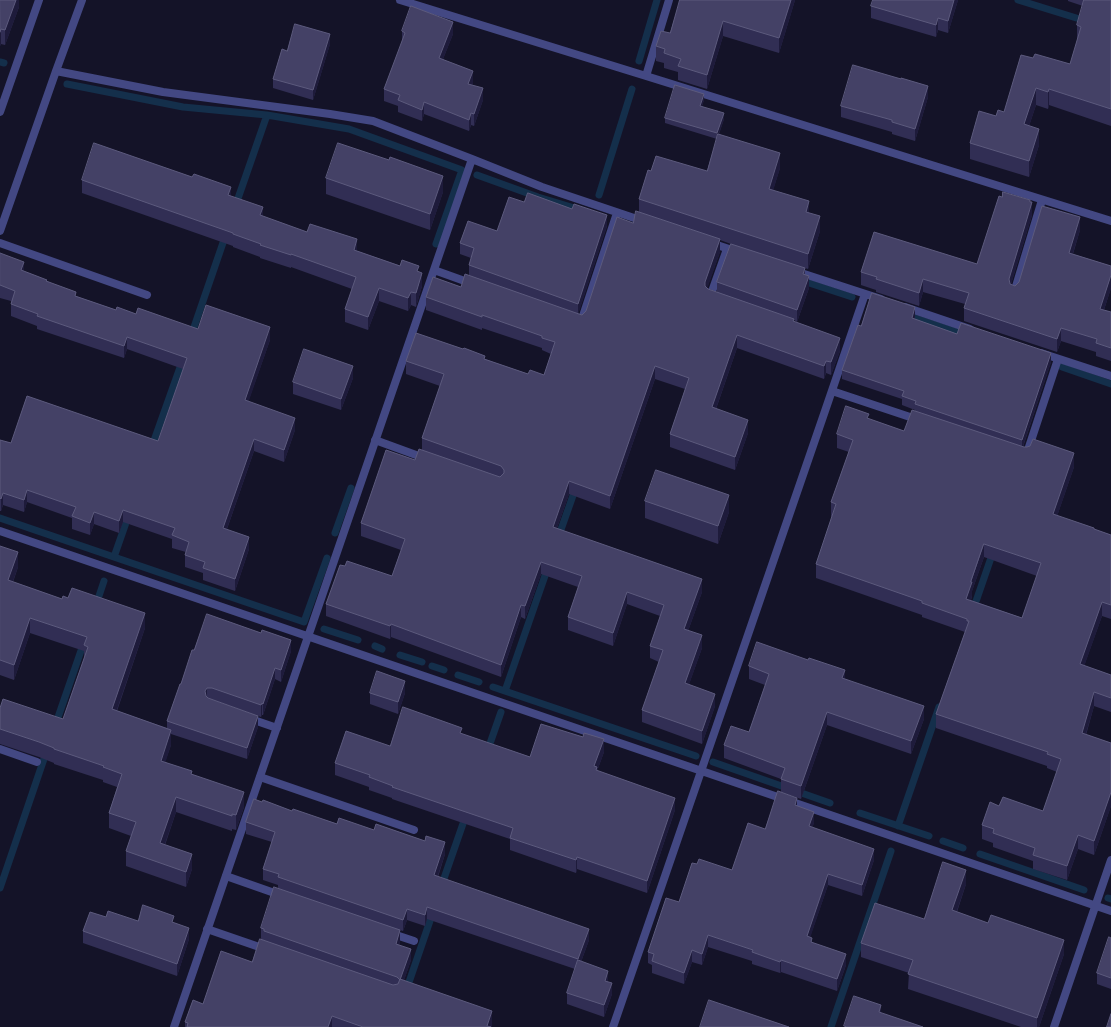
<!DOCTYPE html>
<html>
<head>
<meta charset="utf-8">
<style>
	body { margin:0 }
	canvas { display:block; background:#141328 }
</style>
</head>
<body>
<canvas width="1111" height="1027"></canvas>
<script>
const c = document.querySelector('canvas').getContext('2d');
c.lineJoin = 'round';
function trace(path, color, width, dash) {
  c.strokeStyle = color;
  c.lineWidth = width;
  c.lineCap = dash ? 'butt' : 'round';
  c.setLineDash(dash || []);
  c.stroke(path);
}
function fill(path, color) {
  c.fillStyle = color;
  c.fill(path, 'evenodd');
}
trace(new Path2D(`
	M 1018,0 L 1086,21
	M 639,61 L 657,0
	M 0,62 L 4,63
	M 67,84 L 183,107 L 267,115 L 349,129 L 462,170 L 436,244
	M 477,175 L 538,197 L 581,210
	M 599,195 L 632,89
	M 235,207 L 267,115
	M 800,280 L 852,297
	M 906,315 L 966,335
	M 191,336 L 226,234
	M 1062,367 L 1111,384
	M 151,449 L 183,359
	M 0,518 L 304,622 L 327,558
	M 335,533 L 351,488
	M 558,538 L 576,487
	M 114,557 L 129,514
	M 96,605 L 104,581
	M 973,610 L 993,552
	M 324,629 L 358,640
	M 375,646 L 382,649
	M 400,655 L 422,662
	M 432,666 L 444,670
	M 458,675 L 479,682
	M 493,687 L 696,756
	M 505,691 L 548,567
	M 55,726 L 84,642
	M 487,752 L 501,712
	M 713,762 L 830,803
	M 860,813 L 929,836
	M 898,826 L 939,707
	M 943,841 L 963,848
	M 980,854 L 1084,890
	M 441,887 L 466,815
	M 0,888 L 47,750
	M 1108,898 L 1111,899
	M 406,991 L 433,912
	M 831,1027 L 891,851`), '#142f4b', 7);
trace(new Path2D(`
	M 0,243 L 147,295
	M 1014,293 L 1042,200
	M 375,440 L 427,459
	M 248,718 L 277,728
	M 0,749 L 37,762
	M 260,777 L 414,830
	M 226,876 L 283,896
	M 207,929 L 268,950
	M 390,933 L 414,941`), '#434883', 8);
trace(new Path2D(`
	M 400,0 L 646,76 L 1111,221
	M 56,71 L 163,92 L 330,114 L 373,121 L 472,159 L 542,187 L 643,221
	M 646,76 L 669,0
	M 0,112 L 39,0
	M 0,231 L 56,71 L 82,0
	M 711,243 L 738,252
	M 434,270 L 473,284
	M 795,271 L 881,299
	M 713,298 L 710,297 L 727,249
	M 905,307 L 970,329
	M 579,321 L 581,322 L 617,213
	M 1041,353 L 1111,376
	M 832,391 L 919,420
	M 1025,455 L 1026,456 L 1058,359
	M 0,531 L 1111,911
	M 174,1027 L 472,159
	M 613,1027 L 825,411 L 865,294
	M 1054,1027 L 1111,860`), '#434883', 8);
fill(new Path2D(`
	M 0,0 L 19,0 L 19,7 L 5,45 L 1,44 L 0,46 Z
	M 679,0 L 795,0 L 779,53 L 723,36 L 707,89 L 678,80 L 678,72 L 664,68 L 664,63 L 656,61 L 656,46 L 670,33 L 679,4 Z
	M 958,0 L 948,33 L 938,30 L 936,37 L 871,18 L 871,6 Z
	M 1068,0 L 1111,0 L 1111,126 L 1049,105 L 1048,109 L 1036,105 L 1029,126 L 1039,145 L 1029,177 L 970,159 L 970,143 L 996,116 L 1004,112 L 1033,58 L 1070,64 L 1077,41 L 1077,25 L 1083,6 L 1068,1 Z
	M 402,31 L 453,34 L 443,59 L 473,83 L 472,85 L 483,100 L 474,126 L 471,125 L 469,131 L 424,114 L 422,121 L 398,112 L 398,106 L 384,101 L 384,89 L 402,43 Z
	M 330,44 L 313,100 L 273,88 L 273,79 Z
	M 928,97 L 915,141 L 892,134 L 892,132 L 841,117 L 841,106 Z
	M 704,100 L 702,106 L 724,119 L 719,134 L 780,168 L 773,190 L 809,213 L 820,231 L 808,269 L 805,268 L 805,274 L 809,288 L 797,322 L 794,320 L 794,322 L 840,351 L 831,375 L 826,373 L 824,379 L 737,348 L 716,409 L 748,433 L 735,470 L 670,447 L 670,434 L 685,389 L 655,379 L 610,509 L 569,494 L 557,528 L 702,592 L 688,631 L 702,648 L 689,684 L 715,706 L 702,744 L 642,722 L 642,710 L 659,662 L 650,658 L 650,646 L 660,616 L 627,604 L 613,646 L 568,630 L 568,617 L 578,587 L 541,574 L 525,619 L 521,617 L 501,677 L 391,637 L 390,639 L 326,616 L 326,604 L 345,566 L 392,576 L 401,550 L 361,536 L 361,523 L 415,460 L 422,450 L 422,438 L 440,386 L 406,374 L 406,361 L 485,359 L 528,374 L 544,375 L 551,354 L 542,350 L 542,348 L 482,328 L 482,330 L 426,310 L 426,297 L 461,287 L 469,275 L 469,265 L 471,258 L 460,254 L 460,243 L 497,231 L 524,202 L 607,226 L 578,314 L 582,315 L 586,311 L 633,223 L 639,212 L 639,199 L 651,171 L 707,171 L 717,139 L 665,123 L 665,118 ZM 720,240 L 731,244 L 717,282 L 717,292 L 707,288 L 720,252 Z
	M 326,178 L 443,192 L 430,230 L 326,194 Z
	M 82,180 L 231,196 L 263,217 L 357,251 L 419,272 L 422,286 L 416,307 L 411,305 L 408,311 L 379,301 L 368,330 L 345,322 L 345,309 L 352,289 L 291,267 L 291,268 L 260,258 L 260,257 L 233,247 L 233,246 L 82,193 Z
	M 1030,202 L 1032,215 L 1011,284 L 1015,286 L 1017,284 L 1080,230 L 1073,254 L 1111,266 L 1111,288 L 1104,310 L 1111,312 L 1111,361 L 1096,356 L 1096,352 L 1061,341 L 1057,352 L 964,321 L 964,308 L 965,304 L 923,292 L 919,306 L 876,292 L 876,290 L 861,285 L 861,272 L 977,264 Z
	M 0,253 L 24,272 L 47,281 L 76,296 L 116,310 L 136,314 L 198,329 L 270,340 L 248,402 L 295,430 L 284,462 L 254,451 L 227,529 L 249,549 L 235,591 L 203,580 L 203,573 L 185,567 L 185,555 L 186,552 L 172,548 L 172,539 L 123,522 L 119,533 L 94,524 L 90,535 L 72,529 L 72,518 L 27,502 L 24,512 L 3,505 L 1,511 L 0,511 L 0,440 L 11,443 L 158,441 L 183,369 L 127,349 L 124,358 L 37,329 L 37,326 L 11,316 L 11,301 L 0,298 Z
	M 915,317 L 915,319 L 957,334 L 1051,362 L 1023,447 L 1074,467 L 1057,516 L 1111,535 L 1111,619 L 1102,616 L 1084,666 L 1111,675 L 1111,712 L 1094,706 L 1086,735 L 1111,743 L 1111,806 L 1094,855 L 1078,849 L 1067,880 L 1033,869 L 1033,861 L 993,847 L 993,843 L 982,839 L 982,825 L 999,806 L 1043,811 L 1057,772 L 1047,768 L 1047,766 L 936,728 L 936,714 L 965,632 L 922,617 L 922,615 L 816,578 L 816,564 L 832,517 L 831,516 L 831,502 L 849,452 L 837,448 L 837,434 L 869,419 L 904,431 L 915,411 L 915,410 L 902,405 L 902,399 L 842,379 L 842,370 L 861,326 ZM 984,557 L 1037,576 L 1022,618 L 971,600 L 972,596 L 972,591 Z
	M 353,378 L 341,410 L 293,394 L 293,382 Z
	M 645,501 L 729,512 L 718,544 L 645,518 Z
	M 0,546 L 18,567 L 13,582 L 145,628 L 117,711 L 167,728 L 167,721 L 181,684 L 194,650 L 291,651 L 281,682 L 275,679 L 263,715 L 262,715 L 261,717 L 211,699 L 258,727 L 247,759 L 171,734 L 171,745 L 165,762 L 192,774 L 244,807 L 236,830 L 232,829 L 232,831 L 176,812 L 165,845 L 192,869 L 186,887 L 126,866 L 126,851 L 131,836 L 109,828 L 109,813 L 117,787 L 103,782 L 103,780 L 54,764 L 54,763 L 39,757 L 0,744 L 0,708 L 63,719 L 84,658 L 84,651 L 30,633 L 14,680 L 0,675 Z
	M 749,666 L 845,679 L 924,719 L 911,754 L 827,725 L 801,799 L 781,792 L 781,779 L 724,758 L 724,745 L 749,732 L 765,685 L 749,679 Z
	M 370,693 L 405,693 L 398,714 L 370,704 Z
	M 462,734 L 530,757 L 604,752 L 597,771 L 675,810 L 647,893 L 577,869 L 576,873 L 510,850 L 510,839 L 392,799 L 392,798 L 369,790 L 369,787 L 335,775 L 335,763 L 390,746 Z
	M 797,806 L 814,823 L 812,827 L 874,860 L 862,896 L 828,885 L 810,937 L 812,942 L 846,965 L 837,991 L 781,972 L 780,973 L 752,964 L 752,961 L 708,947 L 702,965 L 692,962 L 684,984 L 652,973 L 652,965 L 648,963 L 648,952 L 679,902 L 697,864 L 732,870 L 765,829 Z
	M 292,811 L 445,854 L 438,877 L 589,940 L 581,962 L 608,982 L 612,994 L 604,1017 L 567,1004 L 567,993 L 575,969 L 427,919 L 425,926 L 407,920 L 403,931 L 400,930 L 400,942 L 399,945 L 411,960 L 404,980 L 492,1024 L 492,1027 L 185,1027 L 185,1022 L 203,1004 L 252,962 L 261,939 L 261,928 L 278,888 L 278,885 L 263,880 L 263,869 L 272,842 L 246,834 L 246,822 Z
	M 966,884 L 957,912 L 1064,954 L 1039,1027 L 1021,1027 L 908,989 L 909,973 L 861,957 L 861,943 L 924,919 Z
	M 106,917 L 138,921 L 174,923 L 189,939 L 177,976 L 83,943 L 83,931 Z
	M 1111,938 L 1111,989 L 1097,984 L 1097,973 Z`), '#312e54');
fill(new Path2D(`
	M 16,0 L 19,0 L 19,7 L 5,45 L 5,30 Z
	M 791,0 L 795,0 L 779,53 L 779,38 Z
	M 954,0 L 958,0 L 948,33 L 948,21 Z
	M 938,18 L 938,30 L 936,37 L 936,25 Z
	M 723,21 L 723,36 L 707,89 L 707,75 Z
	M 453,22 L 453,34 L 439,69 L 439,58 Z
	M 1,29 L 1,44 L 0,46 L 0,32 Z
	M 330,34 L 330,44 L 313,100 L 313,90 Z
	M 473,71 L 473,83 L 468,96 L 468,84 Z
	M 928,86 L 928,97 L 915,141 L 915,129 Z
	M 483,88 L 483,100 L 474,126 L 474,114 Z
	M 1036,88 L 1036,105 L 1024,141 L 1024,124 Z
	M 1049,89 L 1049,105 L 1048,109 L 1048,92 Z
	M 704,94 L 704,100 L 700,112 L 700,106 Z
	M 424,102 L 424,114 L 422,121 L 422,110 Z
	M 471,113 L 471,125 L 469,131 L 469,120 Z
	M 724,113 L 724,119 L 717,139 L 717,133 Z
	M 1039,129 L 1039,145 L 1029,177 L 1029,161 Z
	M 780,153 L 780,168 L 769,204 L 769,189 Z
	M 443,176 L 443,192 L 430,230 L 430,214 Z
	M 231,187 L 231,200 L 228,195 Z
	M 1030,200 L 1030,206 L 1032,202 L 1032,215 L 1009,291 L 1009,279 Z
	M 809,201 L 809,216 L 806,212 Z
	M 263,207 L 263,220 L 260,215 Z
	M 607,215 L 607,226 L 578,315 L 578,304 Z
	M 820,216 L 820,231 L 808,269 L 808,254 Z
	M 1080,217 L 1080,230 L 1069,266 L 1069,253 Z
	M 357,239 L 357,253 L 354,250 Z
	M 720,239 L 720,252 L 705,295 L 705,282 Z
	M 24,262 L 24,274 L 21,270 Z
	M 422,273 L 422,286 L 416,307 L 416,293 Z
	M 1111,275 L 1111,288 L 1100,322 L 1100,309 Z
	M 809,276 L 809,288 L 797,322 L 797,310 Z
	M 923,279 L 923,292 L 919,306 L 919,293 Z
	M 379,288 L 379,301 L 368,330 L 368,317 Z
	M 411,292 L 411,305 L 408,311 L 408,298 Z
	M 915,307 L 915,317 L 912,328 L 912,318 Z
	M 270,327 L 270,340 L 245,412 L 245,400 Z
	M 1061,328 L 1061,341 L 1057,352 L 1057,339 Z
	M 737,335 L 737,348 L 712,420 L 712,407 Z
	M 127,337 L 127,349 L 124,358 L 124,346 Z
	M 840,338 L 840,351 L 831,375 L 831,362 Z
	M 1051,353 L 1051,362 L 1022,449 L 1022,440 Z
	M 826,361 L 826,373 L 824,379 L 824,366 Z
	M 353,366 L 353,378 L 341,410 L 341,399 Z
	M 655,366 L 655,379 L 610,509 L 610,496 Z
	M 295,418 L 295,430 L 284,462 L 284,450 Z
	M 748,420 L 748,433 L 735,470 L 735,457 Z
	M 254,439 L 254,451 L 223,540 L 223,528 Z
	M 1074,453 L 1074,467 L 1053,528 L 1053,514 Z
	M 569,481 L 569,494 L 553,539 L 553,527 Z
	M 27,490 L 27,502 L 24,512 L 24,500 Z
	M 3,493 L 3,505 L 1,511 L 1,499 Z
	M 729,495 L 729,512 L 718,544 L 718,526 Z
	M 123,510 L 123,522 L 119,533 L 119,521 Z
	M 94,512 L 94,524 L 90,535 L 90,523 Z
	M 249,537 L 249,549 L 235,591 L 235,579 Z
	M 984,544 L 984,557 L 972,591 L 972,596 L 966,613 L 966,599 L 971,582 Z
	M 18,552 L 18,567 L 8,595 L 8,580 Z
	M 541,562 L 541,574 L 525,619 L 525,606 Z
	M 702,579 L 702,592 L 684,642 L 684,629 Z
	M 627,592 L 627,604 L 613,646 L 613,633 Z
	M 1102,602 L 1102,616 L 1080,678 L 1080,664 Z
	M 521,605 L 521,617 L 501,677 L 501,665 Z
	M 145,613 L 145,628 L 112,724 L 112,709 Z
	M 30,618 L 30,633 L 14,680 L 14,665 Z
	M 391,624 L 391,637 L 390,639 L 390,626 Z
	M 702,635 L 702,648 L 685,696 L 685,683 Z
	M 291,640 L 291,651 L 281,682 L 281,670 Z
	M 275,668 L 275,679 L 263,715 L 263,704 Z
	M 845,670 L 845,683 L 842,678 Z
	M 405,681 L 405,693 L 398,714 L 398,702 Z
	M 207,688 L 207,700 L 205,691 Z
	M 1094,692 L 1094,706 L 1082,747 L 1082,733 Z
	M 715,694 L 715,706 L 702,744 L 702,731 Z
	M 262,703 L 262,715 L 261,717 L 261,705 Z
	M 924,706 L 924,719 L 911,754 L 911,741 Z
	M 827,712 L 827,725 L 801,799 L 801,786 Z
	M 258,716 L 258,727 L 247,759 L 247,748 Z
	M 171,730 L 171,745 L 161,776 L 161,761 Z
	M 604,739 L 604,752 L 597,771 L 597,779 L 594,766 Z
	M 244,792 L 244,807 L 236,830 L 236,815 Z
	M 1111,792 L 1111,806 L 1094,855 L 1094,841 Z
	M 176,797 L 176,812 L 160,858 L 160,843 Z
	M 675,798 L 675,810 L 647,893 L 647,881 Z
	M 797,798 L 797,809 L 795,805 Z
	M 814,812 L 814,823 L 809,838 L 809,826 Z
	M 1078,835 L 1078,849 L 1067,880 L 1067,866 Z
	M 445,842 L 445,854 L 434,887 L 434,875 Z
	M 874,849 L 874,860 L 862,896 L 862,885 Z
	M 192,854 L 192,869 L 186,887 L 186,872 Z
	M 577,857 L 577,869 L 576,873 L 576,860 Z
	M 966,870 L 966,884 L 952,925 L 952,910 Z
	M 828,874 L 828,885 L 807,947 L 807,936 Z
	M 427,907 L 427,919 L 425,926 L 425,915 Z
	M 407,909 L 407,920 L 403,931 L 403,920 Z
	M 189,928 L 189,939 L 177,976 L 177,964 Z
	M 589,929 L 589,940 L 578,970 L 578,959 Z
	M 400,930 L 400,942 L 396,955 L 396,944 Z
	M 708,935 L 708,947 L 702,965 L 702,954 Z
	M 1064,940 L 1064,954 L 1039,1027 L 1037,1027 L 1037,1018 Z
	M 411,949 L 411,960 L 400,992 L 400,980 Z
	M 692,950 L 692,962 L 684,984 L 684,973 Z
	M 846,954 L 846,965 L 837,991 L 837,979 Z
	M 781,960 L 781,972 L 780,973 L 780,962 Z
	M 608,971 L 608,983 L 605,981 Z
	M 612,983 L 612,994 L 604,1017 L 604,1005 Z
	M 881,1005 L 881,1016 L 879,1012 Z
	M 492,1011 L 492,1027 L 487,1026 Z
	M 332,1016 L 332,1027 L 328,1027 Z`), '#1e1b3b');
const building = new Path2D(`
	M 0,0 L 16,0 L 5,30 L 1,29 L 0,32 Z
	M 680,0 L 791,0 L 779,38 L 723,21 L 707,75 L 678,66 L 681,59 L 664,53 L 665,49 L 656,46 L 661,31 L 670,33 Z
	M 873,0 L 954,0 L 948,21 L 938,18 L 936,25 L 871,6 Z
	M 1084,0 L 1111,0 L 1111,109 L 1049,89 L 1048,92 L 1036,88 L 1024,124 L 1039,129 L 1029,161 L 970,143 L 979,111 L 996,116 L 998,110 L 1004,112 L 1021,55 L 1033,58 L 1035,54 L 1070,64 L 1081,27 L 1077,25 Z
	M 411,6 L 453,22 L 439,58 L 473,71 L 468,84 L 483,88 L 474,114 L 471,113 L 469,120 L 424,102 L 422,110 L 398,100 L 400,95 L 384,89 L 405,33 L 402,31 Z
	M 295,24 L 330,34 L 313,90 L 273,79 L 282,49 L 287,51 Z
	M 853,65 L 901,79 L 901,78 L 928,86 L 915,129 L 892,122 L 892,120 L 841,106 Z
	M 675,85 L 704,94 L 700,106 L 724,113 L 717,133 L 665,118 Z
	M 718,134 L 780,153 L 769,189 L 809,201 L 806,212 L 820,216 L 808,254 L 639,199 L 648,170 L 651,171 L 656,156 L 707,171 Z
	M 94,143 L 192,177 L 194,174 L 231,187 L 228,195 L 263,207 L 260,215 L 307,232 L 310,224 L 357,239 L 354,250 L 400,266 L 402,260 L 419,266 L 417,271 L 422,273 L 416,293 L 411,292 L 408,298 L 379,288 L 368,317 L 345,309 L 356,277 L 291,254 L 291,255 L 260,245 L 261,244 L 233,234 L 233,233 L 82,180 Z
	M 338,143 L 389,160 L 390,157 L 443,176 L 430,214 L 326,178 Z
	M 1003,192 L 1030,200 L 1030,202 L 1032,202 L 1009,279 L 1010,284 L 1015,286 L 1019,282 L 1042,206 L 1080,217 L 1069,253 L 1111,266 L 1111,275 L 1100,309 L 1111,312 L 1111,348 L 1096,343 L 1097,339 L 1061,328 L 1057,339 L 964,308 L 969,293 L 923,279 L 919,293 L 876,279 L 877,277 L 861,272 L 874,232 L 977,264 L 999,196 L 1002,197 Z
	M 528,193 L 572,209 L 574,204 L 607,215 L 578,304 L 469,265 L 474,248 L 460,243 L 468,221 L 497,231 L 509,197 L 524,202 Z
	M 636,211 L 720,239 L 705,282 L 705,286 L 708,289 L 794,319 L 793,321 L 840,338 L 831,362 L 826,361 L 824,366 L 737,335 L 712,407 L 748,420 L 735,457 L 670,434 L 689,378 L 655,366 L 610,496 L 569,481 L 553,527 L 702,579 L 684,629 L 702,635 L 685,683 L 715,694 L 702,731 L 642,710 L 663,650 L 650,646 L 664,605 L 627,592 L 613,633 L 568,617 L 582,576 L 541,562 L 525,606 L 521,605 L 501,665 L 391,624 L 390,626 L 326,604 L 340,565 L 345,566 L 347,561 L 392,576 L 405,539 L 361,523 L 386,450 L 415,460 L 419,449 L 497,476 L 500,477 L 504,473 L 504,470 L 501,466 L 422,438 L 444,374 L 406,361 L 416,333 L 463,349 L 464,348 L 485,356 L 484,359 L 528,374 L 530,370 L 544,375 L 555,342 L 542,338 L 542,336 L 482,315 L 482,317 L 426,297 L 433,277 L 461,287 L 465,274 L 579,314 L 582,315 L 586,311 L 617,217 L 633,223 Z
	M 731,244 L 805,268 L 803,274 L 809,276 L 797,310 L 717,282 Z
	M 0,253 L 24,262 L 21,270 L 47,280 L 46,281 L 76,292 L 75,296 L 116,310 L 117,307 L 136,314 L 138,308 L 198,329 L 206,305 L 270,327 L 245,400 L 295,418 L 284,450 L 254,439 L 223,528 L 249,537 L 235,579 L 203,568 L 205,562 L 185,555 L 189,542 L 172,535 L 175,528 L 123,510 L 119,521 L 94,512 L 90,523 L 72,516 L 76,507 L 27,490 L 24,500 L 3,493 L 1,499 L 0,498 L 0,440 L 11,443 L 27,396 L 158,441 L 187,358 L 127,337 L 124,346 L 37,316 L 38,314 L 11,304 L 15,291 L 0,285 Z
	M 872,293 L 915,307 L 912,318 L 957,334 L 961,323 L 1051,353 L 1022,440 L 915,404 L 916,401 L 902,396 L 904,391 L 842,370 L 858,325 L 861,326 Z
	M 304,349 L 353,366 L 341,399 L 293,382 Z
	M 846,406 L 869,414 L 867,418 L 904,431 L 912,410 L 1024,447 L 1027,447 L 1030,446 L 1033,439 L 1074,453 L 1053,514 L 1094,528 L 1094,529 L 1111,535 L 1111,605 L 1102,602 L 1080,664 L 1111,675 L 1111,698 L 1094,692 L 1082,733 L 1111,743 L 1111,792 L 1094,841 L 1078,835 L 1067,866 L 1033,855 L 1035,848 L 993,833 L 994,829 L 982,825 L 990,802 L 999,806 L 1003,797 L 1043,811 L 1061,759 L 1047,754 L 1048,752 L 936,714 L 969,621 L 967,621 L 967,619 L 922,603 L 922,601 L 816,564 L 836,504 L 831,502 L 853,440 L 837,434 ZM 984,544 L 1041,563 L 1022,618 L 966,599 L 972,582 L 971,582 Z
	M 656,470 L 729,495 L 718,526 L 645,501 Z
	M 0,546 L 18,552 L 8,580 L 62,599 L 63,596 L 68,598 L 72,588 L 145,613 L 112,709 L 171,730 L 161,761 L 192,771 L 191,774 L 244,792 L 236,815 L 232,814 L 232,816 L 176,797 L 160,843 L 192,854 L 186,872 L 126,851 L 136,822 L 109,813 L 122,774 L 103,767 L 104,766 L 54,749 L 54,748 L 39,742 L 0,729 L 0,708 L 3,699 L 63,719 L 88,647 L 84,645 L 87,637 L 30,618 L 14,665 L 0,660 Z
	M 207,614 L 261,633 L 262,630 L 291,640 L 281,670 L 275,668 L 263,704 L 262,703 L 261,705 L 212,688 L 207,688 L 205,691 L 206,696 L 208,698 L 258,716 L 247,748 L 167,721 L 180,684 L 181,684 L 192,650 L 194,650 Z
	M 757,642 L 808,660 L 809,658 L 845,670 L 842,678 L 924,706 L 911,741 L 827,712 L 801,786 L 781,779 L 785,768 L 724,745 L 731,726 L 749,732 L 769,674 L 749,666 Z
	M 377,671 L 405,681 L 398,702 L 370,693 Z
	M 403,707 L 462,728 L 460,733 L 530,757 L 541,724 L 583,737 L 584,733 L 604,739 L 594,766 L 597,767 L 596,770 L 675,798 L 647,881 L 577,857 L 576,860 L 510,838 L 513,828 L 392,787 L 393,786 L 369,777 L 370,775 L 335,763 L 346,731 L 390,746 Z
	M 778,791 L 797,798 L 795,805 L 814,812 L 809,826 L 874,849 L 862,885 L 828,874 L 807,936 L 812,938 L 811,942 L 846,954 L 837,979 L 781,960 L 780,962 L 752,952 L 753,950 L 708,935 L 702,954 L 692,950 L 684,973 L 652,961 L 654,954 L 648,952 L 666,898 L 679,902 L 692,863 L 697,864 L 699,859 L 732,870 L 748,823 L 765,829 Z
	M 254,799 L 262,802 L 263,800 L 292,811 L 293,809 L 337,824 L 339,818 L 374,830 L 376,824 L 425,841 L 426,836 L 445,842 L 434,875 L 589,929 L 578,959 L 427,907 L 425,915 L 407,909 L 403,920 L 278,877 L 279,874 L 263,869 L 275,832 L 246,822 Z
	M 943,862 L 966,870 L 952,910 L 988,923 L 991,915 L 1064,940 L 1037,1018 L 908,974 L 913,960 L 861,943 L 875,903 L 924,919 Z
	M 274,887 L 400,930 L 396,944 L 411,949 L 400,980 L 397,977 L 264,931 L 264,929 L 261,928 Z
	M 143,905 L 174,916 L 172,922 L 189,928 L 177,964 L 83,931 L 90,912 L 106,917 L 108,911 L 138,921 Z
	M 1109,937 L 1111,938 L 1111,978 L 1097,973 Z
	M 260,939 L 393,985 L 398,984 L 400,979 L 492,1011 L 487,1026 L 491,1027 L 363,1027 L 332,1016 L 328,1027 L 187,1027 L 188,1023 L 185,1022 L 193,1000 L 203,1004 L 221,951 L 252,962 Z
	M 578,960 L 608,971 L 605,981 L 612,983 L 604,1005 L 567,993 Z
	M 854,996 L 881,1005 L 879,1012 L 923,1027 L 847,1027 L 844,1026 Z
	M 709,1000 L 789,1027 L 700,1027 Z
	M 1111,1014 L 1111,1027 L 1107,1027 Z`);
fill(building, '#444166');
trace(building, '#5c5a7d', 1);
</script>
</body>
</html>
